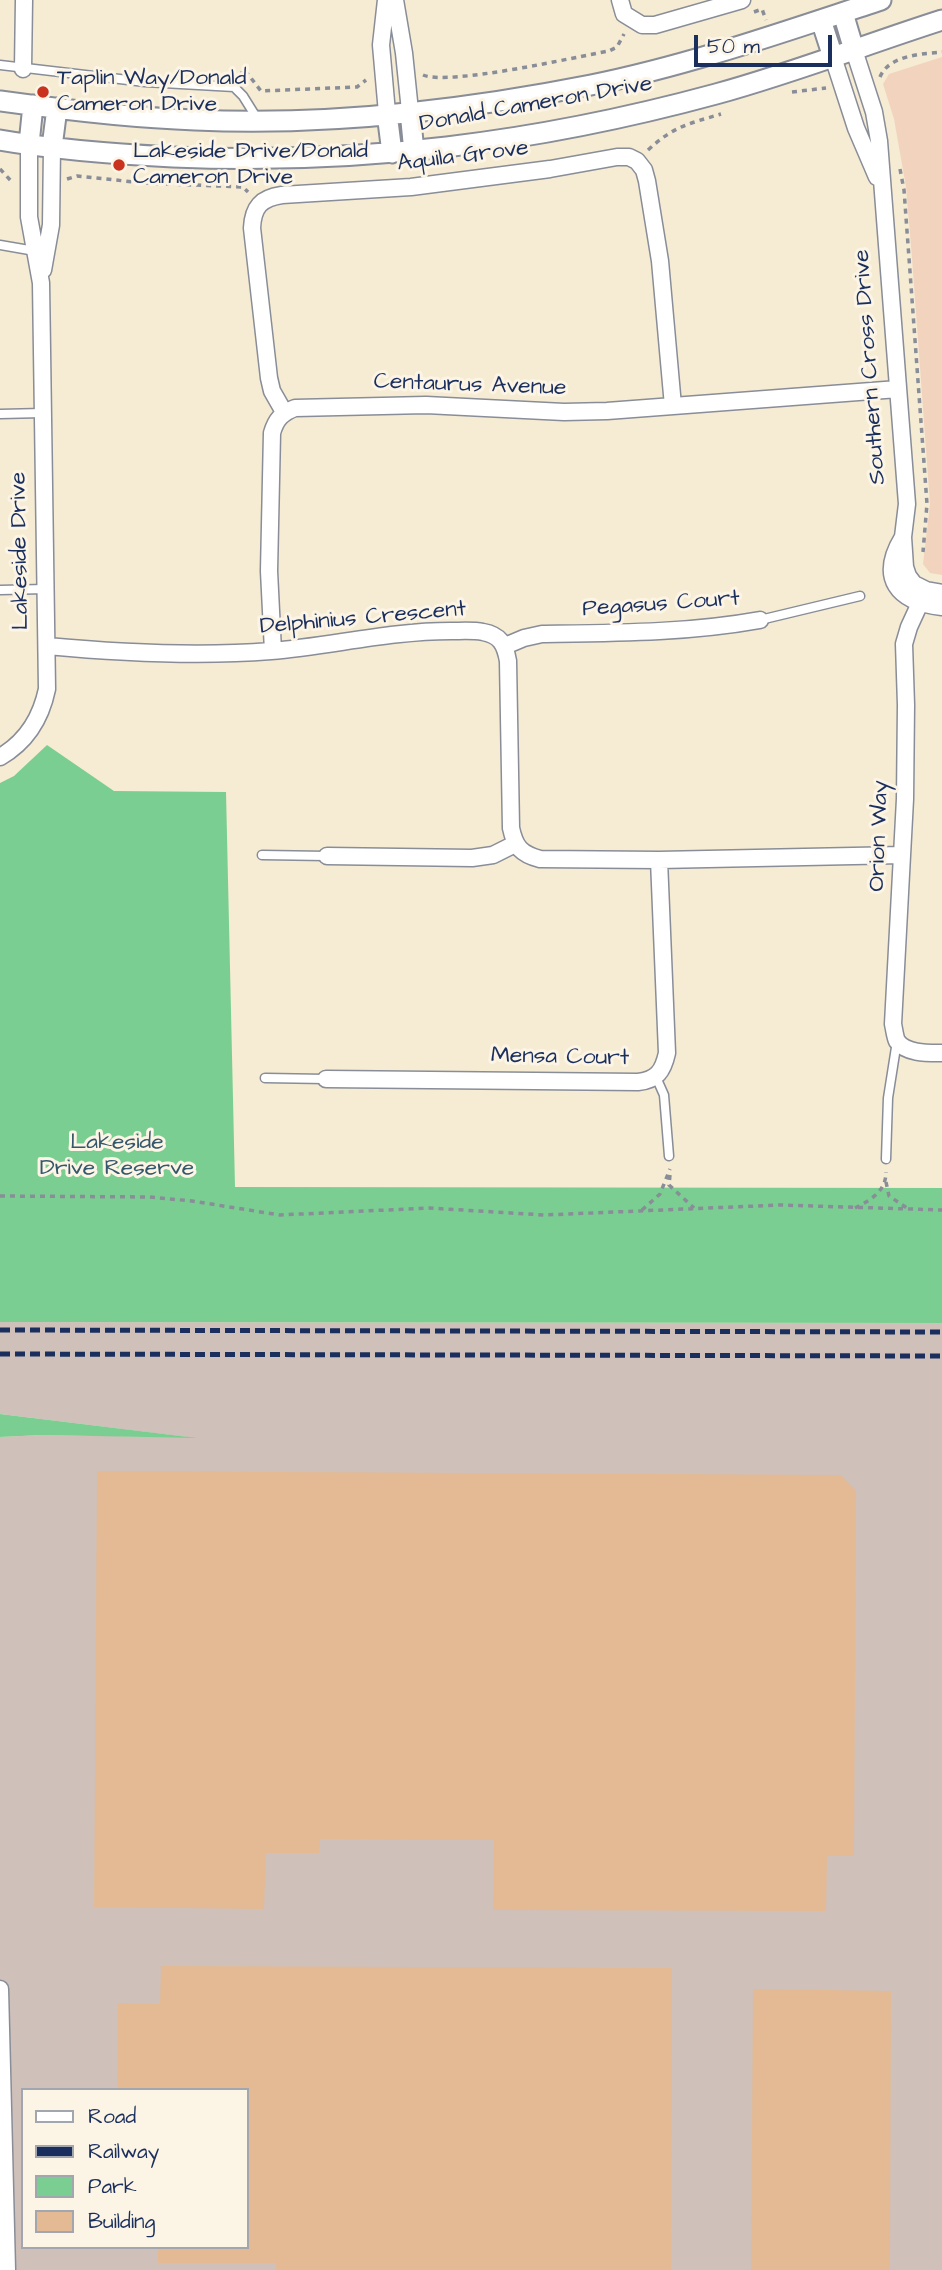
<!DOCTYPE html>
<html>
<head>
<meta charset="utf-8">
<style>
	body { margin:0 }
	#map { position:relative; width:942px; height:2270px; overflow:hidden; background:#f6ebd3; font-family:"Architects Daughter",sans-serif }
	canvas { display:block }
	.legend { position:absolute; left:21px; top:2088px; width:228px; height:161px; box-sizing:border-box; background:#fcf5e5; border:2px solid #a2a6af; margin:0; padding:9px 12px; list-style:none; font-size:21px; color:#1b2f5e }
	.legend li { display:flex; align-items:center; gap:14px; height:35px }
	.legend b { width:35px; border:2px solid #a2a6af }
	.scale { position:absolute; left:694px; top:35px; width:138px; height:32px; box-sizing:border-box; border:4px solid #1b2f5e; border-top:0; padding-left:9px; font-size:21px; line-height:24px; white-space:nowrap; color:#1b2f5e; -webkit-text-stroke:5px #fcf5e5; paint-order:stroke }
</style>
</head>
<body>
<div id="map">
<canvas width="942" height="2270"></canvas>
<ul class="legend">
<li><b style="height:9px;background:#fff"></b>Road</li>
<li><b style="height:9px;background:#1b2f5e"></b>Railway</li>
<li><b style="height:19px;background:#7bce91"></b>Park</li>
<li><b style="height:19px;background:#e3ba94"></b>Building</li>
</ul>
<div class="scale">50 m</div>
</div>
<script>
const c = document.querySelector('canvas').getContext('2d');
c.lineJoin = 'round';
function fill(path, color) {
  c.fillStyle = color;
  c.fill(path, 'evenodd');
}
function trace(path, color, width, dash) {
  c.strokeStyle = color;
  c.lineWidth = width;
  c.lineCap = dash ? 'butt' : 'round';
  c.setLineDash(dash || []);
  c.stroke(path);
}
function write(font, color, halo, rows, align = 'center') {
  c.font = font + ' "Architects Daughter",sans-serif';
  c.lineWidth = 6;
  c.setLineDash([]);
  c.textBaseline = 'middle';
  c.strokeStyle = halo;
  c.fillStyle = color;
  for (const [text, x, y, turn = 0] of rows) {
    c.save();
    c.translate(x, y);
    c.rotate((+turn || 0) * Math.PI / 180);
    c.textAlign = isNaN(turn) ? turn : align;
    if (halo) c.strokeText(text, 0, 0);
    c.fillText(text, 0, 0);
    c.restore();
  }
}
fill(new Path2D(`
	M 942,57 L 942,575 L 930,573 L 923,564 L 930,504 L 912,258 L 906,187 L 894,119 L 883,84 L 889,74 Z`), '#f2d4be');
fill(new Path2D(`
	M 0,1322 L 942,1323 L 942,2270 L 0,2270 L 0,1437 L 42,1435 L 187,1437 L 0,1414 ZM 23,2090 L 247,2090 L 247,2247 L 23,2247 Z`), '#cfc0ba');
fill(new Path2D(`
	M 47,745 L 114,791 L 226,792 L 235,1187 L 942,1188 L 942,1323 L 0,1322 L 0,783 L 14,776 Z
	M 0,1414 L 197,1438 L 42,1435 L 0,1437 Z`), '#7bce91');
fill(new Path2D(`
	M 97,1471 L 841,1475 L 856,1491 L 854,1856 L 827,1856 L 826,1911 L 493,1910 L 494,1840 L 320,1839 L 319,1853 L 266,1853 L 264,1909 L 94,1907 Z
	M 161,1966 L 672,1968 L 671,2270 L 276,2270 L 276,2263 L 158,2263 L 158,2247 L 247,2247 L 247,2090 L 117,2089 L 118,2003 L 160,2004 Z
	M 753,1989 L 891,1991 L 890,2270 L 751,2270 Z`), '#e3ba94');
const service = new Path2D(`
	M 0,65 L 145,82 L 234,87 L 243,96 L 258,120
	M 0,245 L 35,251
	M 0,414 L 43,413
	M 0,590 L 46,589
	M 760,620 L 860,596
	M 262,855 L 327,856
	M 656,1077 L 664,1095 L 669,1156
	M 265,1078 L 326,1079
	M 886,1159 L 888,1098 L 897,1041`);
const minor = new Path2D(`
	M 386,0 L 381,45 L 387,113
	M 395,0 L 404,53 L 410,111
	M 620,0 L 624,14 L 642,25 L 655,25 L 742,0
	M 854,50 L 874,112 L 879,141 L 907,504 L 903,537 L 905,567 L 908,576 L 914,584 L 926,590 L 942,593
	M 833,57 L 856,128 L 877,177
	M 23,69 L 24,0
	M 43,270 L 51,225 L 52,147
	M 284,412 L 272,391 L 269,378 L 252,228 C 253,207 261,198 282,195 L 411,187 L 550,169 L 617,157 L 629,157 L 637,161 L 644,170 L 647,181 L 660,261 L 673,406
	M 903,537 C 878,578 897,602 942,607
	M 926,590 L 909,627 L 904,644 L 906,705 L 905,799 L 893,1024 C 894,1028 895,1037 897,1041 C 906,1054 929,1053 942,1053
	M 47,646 C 122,653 196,657 271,651 C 331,646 390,631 451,631 C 461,631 473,630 483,632 C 500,635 505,644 508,661 L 511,828 C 515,847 521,854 540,859 L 659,860 L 902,855
	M 505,646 L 524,638 L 542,634 C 616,633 688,633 760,620
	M 273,651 L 269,571 L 272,433 C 276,419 282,413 295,408 L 426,405 L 564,412 L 607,411 L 898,389
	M 0,757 C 26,742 41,718 47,689 L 41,283 L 29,217 L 29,144
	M 327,856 L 472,858 L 493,855 L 515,844
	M 326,1079 L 638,1082 C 657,1080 663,1071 667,1053 L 659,860
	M 0,1989 L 7,2270`);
const tertiary = new Path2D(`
	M 843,13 L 854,50
	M 821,20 L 833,57
	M 0,101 C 65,110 130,118 195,120 C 325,126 464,110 591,85 C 690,65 786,31 881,0
	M 410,111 L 414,152
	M 387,113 L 392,153
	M 0,140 C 57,150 115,154 173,157 C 360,165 536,143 716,94 C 793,73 867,44 942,20
	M 29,144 L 33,105
	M 52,147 L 57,108`);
trace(service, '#888d98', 11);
trace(minor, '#888d98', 19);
trace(tertiary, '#888d98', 23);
trace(new Path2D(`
	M 754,12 L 762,9 L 766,20
	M 423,75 C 449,86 575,57 609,51 L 617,47 L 624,34
	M 240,76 L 244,69 L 261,91 L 357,87 L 366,80
	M 880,77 C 889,55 922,54 942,52
	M 792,92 L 826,88
	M 648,150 C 674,126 688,124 721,114
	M 0,169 L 12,182
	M 900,169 L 904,190 L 927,504 L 923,552
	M 67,179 L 77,176 L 144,183 L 243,187 L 248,192
	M 670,1175 L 669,1185 L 694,1208
	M 886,1182 L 889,1196 L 907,1208
	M 0,1196 L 149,1197 L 192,1201 L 280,1215 L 429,1208 L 544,1215 L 780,1205 L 942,1210
	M 855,1208 C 871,1200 886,1191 886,1172
	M 642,1210 L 660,1194 L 670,1169`), '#888d98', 3.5, [5, 5]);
trace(service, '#fff', 8);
trace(minor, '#fff', 16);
trace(tertiary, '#fff', 19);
trace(new Path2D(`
	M 0,1330 L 942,1332
	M 0,1354 L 942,1356`), '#1b2f5e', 5, [10, 5]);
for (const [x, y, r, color] of [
	[43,92,7,"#c8321e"],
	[119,165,7,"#c8321e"]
]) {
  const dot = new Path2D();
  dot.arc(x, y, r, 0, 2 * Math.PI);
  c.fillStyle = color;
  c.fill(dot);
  trace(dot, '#fcf5e5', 2.5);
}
write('23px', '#1b2f5e', '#fcf5e5', [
	["Taplin Way/Donald",57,79],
	["Cameron Drive",57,105],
	["Lakeside Drive/Donald",133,152],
	["Cameron Drive",133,178]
], 'left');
write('23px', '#1b2f5e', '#fcf5e5', [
	["Donald Cameron Drive",536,105,-10],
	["Aquila Grove",463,157,-7],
	["Southern Cross Drive",871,367,-94],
	["Centaurus Avenue",470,386,2],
	["Lakeside Drive",21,551,-91],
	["Pegasus Court",661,605,-4],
	["Delphinius Crescent",363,619,-5],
	["Orion Way",880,836,-88],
	["Mensa Court",560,1058,1]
]);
write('23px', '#33576b', '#fcf5e5', [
	["Lakeside",117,1143],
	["Drive Reserve",117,1169]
]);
</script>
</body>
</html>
